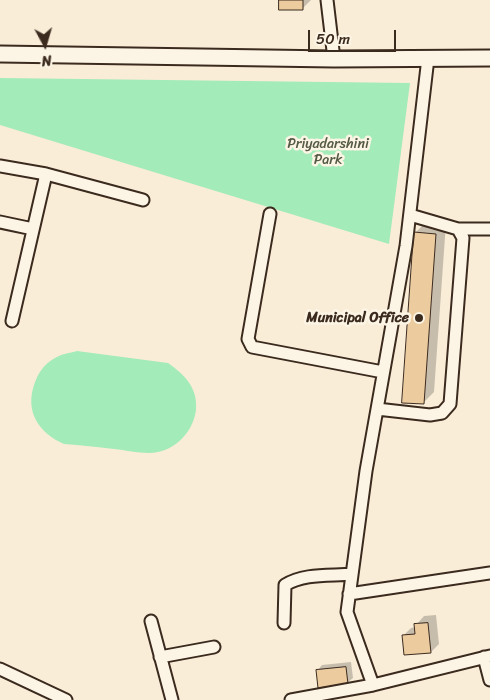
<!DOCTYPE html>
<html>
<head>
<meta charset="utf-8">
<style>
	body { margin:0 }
	#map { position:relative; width:490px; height:700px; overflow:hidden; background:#f9edd7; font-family:Sriracha,sans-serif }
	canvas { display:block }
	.north { position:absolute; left:20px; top:20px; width:50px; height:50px; -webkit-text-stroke:4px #fcf5e5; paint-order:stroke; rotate:174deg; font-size:14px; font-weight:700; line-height:20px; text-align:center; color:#3b2a1e }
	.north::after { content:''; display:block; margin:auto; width:18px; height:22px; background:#3b2a1e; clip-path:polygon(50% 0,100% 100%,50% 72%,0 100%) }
	.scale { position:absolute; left:308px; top:30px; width:88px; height:22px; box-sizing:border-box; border:2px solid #3b2a1e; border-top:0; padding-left:6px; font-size:15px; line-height:18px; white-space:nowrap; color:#3b2a1e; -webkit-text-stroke:4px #fcf5e5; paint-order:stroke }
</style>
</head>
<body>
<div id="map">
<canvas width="490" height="700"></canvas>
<div class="north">N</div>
<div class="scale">50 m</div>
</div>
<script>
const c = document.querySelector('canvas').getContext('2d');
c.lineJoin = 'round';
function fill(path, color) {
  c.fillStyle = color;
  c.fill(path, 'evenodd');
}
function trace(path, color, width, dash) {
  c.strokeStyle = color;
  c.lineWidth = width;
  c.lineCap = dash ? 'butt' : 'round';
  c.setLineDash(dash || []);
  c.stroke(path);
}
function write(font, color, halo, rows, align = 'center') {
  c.font = font + ' Sriracha,sans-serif';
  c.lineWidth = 5;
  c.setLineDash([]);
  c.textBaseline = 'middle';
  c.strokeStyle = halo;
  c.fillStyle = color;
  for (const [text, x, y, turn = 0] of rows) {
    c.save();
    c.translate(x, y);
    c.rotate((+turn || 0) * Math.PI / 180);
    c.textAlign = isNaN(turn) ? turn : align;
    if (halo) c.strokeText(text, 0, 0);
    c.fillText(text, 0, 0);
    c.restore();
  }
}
fill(new Path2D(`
	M 0,78 L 410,83 L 389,244 L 0,125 Z
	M 77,351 L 168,363 C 185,375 198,388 196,410 C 193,433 173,453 149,453 C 137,453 125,450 114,449 C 97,447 81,445 64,444 C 39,433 25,412 34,385 C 38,373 44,364 55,358 C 61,354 70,353 77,351 Z`), '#a3ebb9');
fill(new Path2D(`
	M 280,0 L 311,0 L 303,8 Z
	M 426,222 L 446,223 L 434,392 L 423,403 L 415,233 Z
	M 436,615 L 439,644 L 431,652 L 403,636 L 411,628 L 416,627 L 416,625 L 424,616 Z
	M 351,662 L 353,678 L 347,683 L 317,671 L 322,665 Z`), '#0003');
const building = new Path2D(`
	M 279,0 L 303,0 L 303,10 L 279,10 Z
	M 414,232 L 436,234 L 424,404 L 402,403 Z
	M 428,623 L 431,653 L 404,655 L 402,635 L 415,634 L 414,624 Z
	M 346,667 L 348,684 L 318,688 L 316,670 Z`);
fill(building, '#eccb9e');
trace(building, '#3b2a1e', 1);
const minor = new Path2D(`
	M 327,0 L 334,59
	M 428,58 L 406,246 L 366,471 L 347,612 L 373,685 L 490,656
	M 0,166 L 46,174 L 143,200
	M 270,214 L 248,339 L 252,347 L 383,372
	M 410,215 L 458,229 L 490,229
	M 0,222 L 33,229
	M 12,321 L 46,174
	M 377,409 L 430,415 L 442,413 L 450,404 L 463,238 L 458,229
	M 349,594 L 490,573
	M 151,621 L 172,700
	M 284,623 L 285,585 C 304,573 330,576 352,574
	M 160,657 L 214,647
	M 484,657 L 490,680
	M 0,669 L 66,700
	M 291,700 L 373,685`);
const major = new Path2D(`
	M 0,54 L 334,59 L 490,58`);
trace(minor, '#3b2a1e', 15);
trace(major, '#3b2a1e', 19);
trace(minor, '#fcf5e5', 11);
trace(major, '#fcf5e5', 15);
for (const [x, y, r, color] of [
	[419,318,5,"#3b2a1e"]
]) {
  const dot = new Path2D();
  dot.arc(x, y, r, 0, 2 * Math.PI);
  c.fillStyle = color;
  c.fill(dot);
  trace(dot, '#fcf5e5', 2);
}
write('14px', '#555a45', '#fcf5e5', [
	["Priyadarshini",328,144],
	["Park",328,160]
]);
write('bold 14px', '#3b2a1e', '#fcf5e5', [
	["Municipal Office",409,318]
], 'right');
</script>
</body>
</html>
